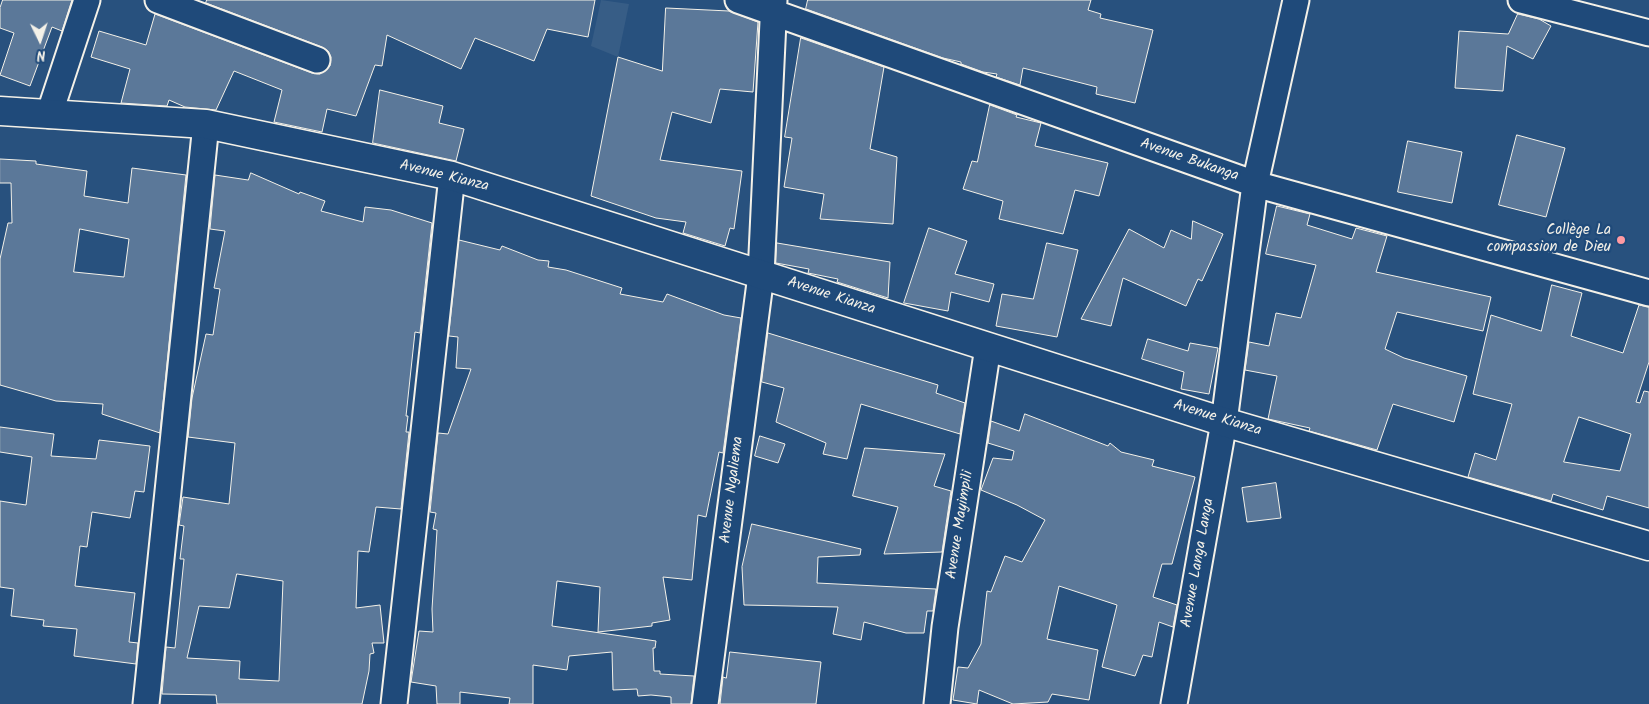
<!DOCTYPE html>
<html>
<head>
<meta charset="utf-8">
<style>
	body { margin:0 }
	#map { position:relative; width:1649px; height:704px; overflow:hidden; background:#28517e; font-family:Kalam,sans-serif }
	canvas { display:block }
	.north { position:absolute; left:15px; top:15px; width:50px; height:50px; -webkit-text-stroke:4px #1f4a7a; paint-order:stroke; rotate:176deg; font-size:14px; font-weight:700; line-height:20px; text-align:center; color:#f4f1e8 }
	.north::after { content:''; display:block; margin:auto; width:18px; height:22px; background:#f4f1e8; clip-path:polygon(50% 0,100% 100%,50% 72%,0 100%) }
</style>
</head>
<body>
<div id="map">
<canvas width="1649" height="704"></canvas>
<div class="north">N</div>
</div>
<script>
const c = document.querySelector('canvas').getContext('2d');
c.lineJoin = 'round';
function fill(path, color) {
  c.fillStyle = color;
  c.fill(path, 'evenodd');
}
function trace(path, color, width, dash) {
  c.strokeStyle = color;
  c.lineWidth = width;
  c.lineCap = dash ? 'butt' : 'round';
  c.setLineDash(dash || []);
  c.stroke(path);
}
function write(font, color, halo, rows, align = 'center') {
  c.font = font + ' Kalam,sans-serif';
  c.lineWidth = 4.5;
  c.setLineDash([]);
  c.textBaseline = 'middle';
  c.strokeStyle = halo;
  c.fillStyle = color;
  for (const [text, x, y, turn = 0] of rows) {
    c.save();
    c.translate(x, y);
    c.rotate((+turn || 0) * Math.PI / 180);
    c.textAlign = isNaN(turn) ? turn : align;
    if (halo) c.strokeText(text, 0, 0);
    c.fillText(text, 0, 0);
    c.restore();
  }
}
fill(new Path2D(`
	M 601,0 L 629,4 L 618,57 L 591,46 Z`), '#375d86');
const building = new Path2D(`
	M 3,0 L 72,0 L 62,31 L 52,27 L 30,86 L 0,75 L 14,33 L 0,28 L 0,8 Z
	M 207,0 L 595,0 L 588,37 L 547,29 L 534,61 L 475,38 L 461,69 L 387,35 L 382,66 L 375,65 L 356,116 L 327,109 L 322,132 L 274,122 L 282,90 L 234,71 L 216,110 L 185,107 L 169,100 L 167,106 L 121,103 L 130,69 L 91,57 L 99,31 L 146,45 L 155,14 L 312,73 L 320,74 L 330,66 L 331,57 L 328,51 L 322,47 L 206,3 Z
	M 808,0 L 1091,0 L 1088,10 L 1101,14 L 1100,18 L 1153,30 L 1135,103 L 1096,94 L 1097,87 L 1023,68 L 1020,85 L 996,77 L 997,74 L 983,72 L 961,64 L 961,62 L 943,58 L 806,9 Z
	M 666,8 L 729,11 L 758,22 L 753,92 L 720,89 L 711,123 L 672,112 L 660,160 L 742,171 L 734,229 L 730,228 L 725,246 L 683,233 L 686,222 L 656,218 L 591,196 L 618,57 L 662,71 Z
	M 1518,14 L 1539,19 L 1551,26 L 1533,59 L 1507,46 L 1503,91 L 1455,88 L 1459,31 L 1508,34 Z
	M 801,38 L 884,67 L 870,149 L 897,157 L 893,224 L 820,219 L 824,194 L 784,187 L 792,138 L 785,137 Z
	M 380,90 L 443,106 L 439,123 L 464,129 L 456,161 L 373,143 Z
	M 990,105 L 1017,115 L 1016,117 L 1041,123 L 1035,146 L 1108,163 L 1099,196 L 1075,190 L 1063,234 L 999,219 L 1003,201 L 963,189 L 972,161 L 977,162 Z
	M 1517,135 L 1565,148 L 1546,217 L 1499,205 Z
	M 1408,141 L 1462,152 L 1452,203 L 1398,192 Z
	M 0,159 L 36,161 L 36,164 L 87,171 L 84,196 L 128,203 L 132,168 L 186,175 L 160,433 L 102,414 L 103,404 L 56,401 L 0,385 L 0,259 L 8,223 L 12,223 L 11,183 L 0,183 ZM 80,229 L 129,239 L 124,277 L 74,272 Z
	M 251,173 L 299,194 L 300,192 L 325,201 L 321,211 L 363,222 L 365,207 L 391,210 L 432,223 L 420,333 L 415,332 L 406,416 L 408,416 L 406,432 L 409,432 L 401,509 L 376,507 L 369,552 L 358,551 L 356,608 L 380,605 L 384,643 L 372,643 L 374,653 L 370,654 L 369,671 L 362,704 L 217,704 L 216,695 L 162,694 L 166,647 L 175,648 L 184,559 L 180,559 L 184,526 L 179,525 L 183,497 L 229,504 L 235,443 L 188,437 L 192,398 L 206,334 L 213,335 L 220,289 L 214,288 L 225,231 L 210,229 L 215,175 L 248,180 ZM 237,574 L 283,581 L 279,681 L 239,679 L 240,661 L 187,658 L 199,606 L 229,608 Z
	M 1277,206 L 1310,214 L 1307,225 L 1352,239 L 1356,228 L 1387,236 L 1376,272 L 1491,297 L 1483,331 L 1397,312 L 1385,349 L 1404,358 L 1467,376 L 1454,422 L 1393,404 L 1377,450 L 1309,431 L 1310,428 L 1268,419 L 1277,376 L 1245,370 L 1249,342 L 1269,346 L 1276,313 L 1301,318 L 1316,265 L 1266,254 Z
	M 1193,221 L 1223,234 L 1202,281 L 1198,279 L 1186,306 L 1123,278 L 1111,326 L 1081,319 L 1129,229 L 1164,248 L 1171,230 L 1191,239 Z
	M 929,228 L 967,241 L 955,274 L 994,284 L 989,302 L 951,292 L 948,311 L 904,303 Z
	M 459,240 L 500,250 L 502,246 L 538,260 L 549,261 L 548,267 L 566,270 L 622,288 L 620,294 L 663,302 L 667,294 L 724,315 L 741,318 L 723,453 L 719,452 L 706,517 L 698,515 L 692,580 L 663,577 L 670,620 L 652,623 L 652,626 L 598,632 L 600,587 L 557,581 L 552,626 L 656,641 L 655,648 L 653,648 L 654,671 L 660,671 L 660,674 L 694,676 L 691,704 L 671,704 L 671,697 L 651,695 L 638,696 L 637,689 L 613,690 L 612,652 L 569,656 L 567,670 L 533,665 L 533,704 L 509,704 L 510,698 L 460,692 L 460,704 L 437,704 L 436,686 L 411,682 L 419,631 L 433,632 L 432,609 L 437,530 L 433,529 L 436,513 L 430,512 L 438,433 L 448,434 L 471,369 L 456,368 L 458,337 L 449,336 Z
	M 777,243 L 890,262 L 888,298 L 837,282 L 838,279 L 808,273 L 809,269 L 776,263 Z
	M 1047,243 L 1078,250 L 1057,337 L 996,326 L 1002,294 L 1033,299 Z
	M 1552,285 L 1582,293 L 1571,336 L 1623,353 L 1639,305 L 1649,307 L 1649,362 L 1636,402 L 1640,403 L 1644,391 L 1649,392 L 1649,508 L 1607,496 L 1603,510 L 1553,494 L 1551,501 L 1468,477 L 1475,453 L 1496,460 L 1512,404 L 1473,394 L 1491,315 L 1541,331 ZM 1579,417 L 1631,434 L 1620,471 L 1564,462 Z
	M 768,333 L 938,385 L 936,393 L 965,403 L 960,434 L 861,404 L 847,459 L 823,454 L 826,443 L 776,422 L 784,388 L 762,382 Z
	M 1148,339 L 1188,351 L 1190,343 L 1218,348 L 1209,394 L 1181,389 L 1184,372 L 1142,359 Z
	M 1025,414 L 1108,446 L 1110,443 L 1121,452 L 1154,460 L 1152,466 L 1195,477 L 1172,564 L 1162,564 L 1153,597 L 1177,605 L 1173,627 L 1159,622 L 1152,657 L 1143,655 L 1135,676 L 1102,667 L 1117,605 L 1059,586 L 1047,639 L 1098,650 L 1089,700 L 1052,694 L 1048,702 L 1013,704 L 979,690 L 977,704 L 953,700 L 958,667 L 968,668 L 981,644 L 987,591 L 991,592 L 1005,556 L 1022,562 L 1045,520 L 1017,505 L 981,490 L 993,458 L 1012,460 L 1014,451 L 988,443 L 991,421 L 1019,431 Z
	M 0,427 L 54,434 L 51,456 L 96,459 L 99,440 L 150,446 L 144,492 L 135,491 L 130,518 L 92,512 L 87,547 L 80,546 L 75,586 L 135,593 L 129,642 L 138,643 L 136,664 L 74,656 L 77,629 L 43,626 L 44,620 L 11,616 L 14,589 L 0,587 L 0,501 L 26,505 L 32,457 L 0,452 Z
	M 760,436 L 785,444 L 778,463 L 755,456 Z
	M 865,448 L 945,454 L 934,486 L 951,491 L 942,552 L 884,554 L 898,507 L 853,496 Z
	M 1276,483 L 1281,518 L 1247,522 L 1242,488 Z
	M 752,524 L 861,549 L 860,555 L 818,557 L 817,583 L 936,589 L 933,611 L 927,611 L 924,633 L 906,633 L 864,622 L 861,640 L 833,634 L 838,607 L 744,605 L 742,567 Z
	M 730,652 L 821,662 L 816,704 L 720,704 L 723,677 L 726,678 Z`);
fill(building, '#5b7899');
trace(building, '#f4f1e8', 1);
const minor = new Path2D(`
	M 158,0 L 317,60
	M 738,0 L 1255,184 L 1649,293
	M 1521,0 L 1649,33
	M 49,115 L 87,0
	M 146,704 L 206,124
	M 394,704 L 452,176
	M 705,704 L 761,275 L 774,0
	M 937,704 L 945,627 L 988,347
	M 1174,704 L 1224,422 L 1255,184 L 1296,0`);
const tertiary = new Path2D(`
	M 0,111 L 206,124 L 452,176 L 1224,422 L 1649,546`);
trace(minor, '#f4f1e8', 29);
trace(tertiary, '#f4f1e8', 31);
trace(minor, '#1f4a7a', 25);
trace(tertiary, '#1f4a7a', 28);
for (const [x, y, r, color] of [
	[1621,240,5,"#ff9aa2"]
]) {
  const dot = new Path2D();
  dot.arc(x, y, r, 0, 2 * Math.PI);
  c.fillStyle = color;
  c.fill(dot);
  trace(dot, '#1f4a7a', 2);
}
write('15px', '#f4f1e8', '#1f4a7a', [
	["Avenue Bukanga",1189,161,19],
	["Avenue Kianza",444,177,14],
	["Avenue Kianza",831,297,18],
	["Avenue Kianza",1217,419,17],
	["Avenue Ngaliema",733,490,-83],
	["Avenue Mayimpili",961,525,-81],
	["Avenue Langa Langa",1199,563,-80]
]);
write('15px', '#f4f1e8', '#1f4a7a', [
	["Collège La",1611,231],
	["compassion de Dieu",1611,248]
], 'right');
</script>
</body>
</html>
